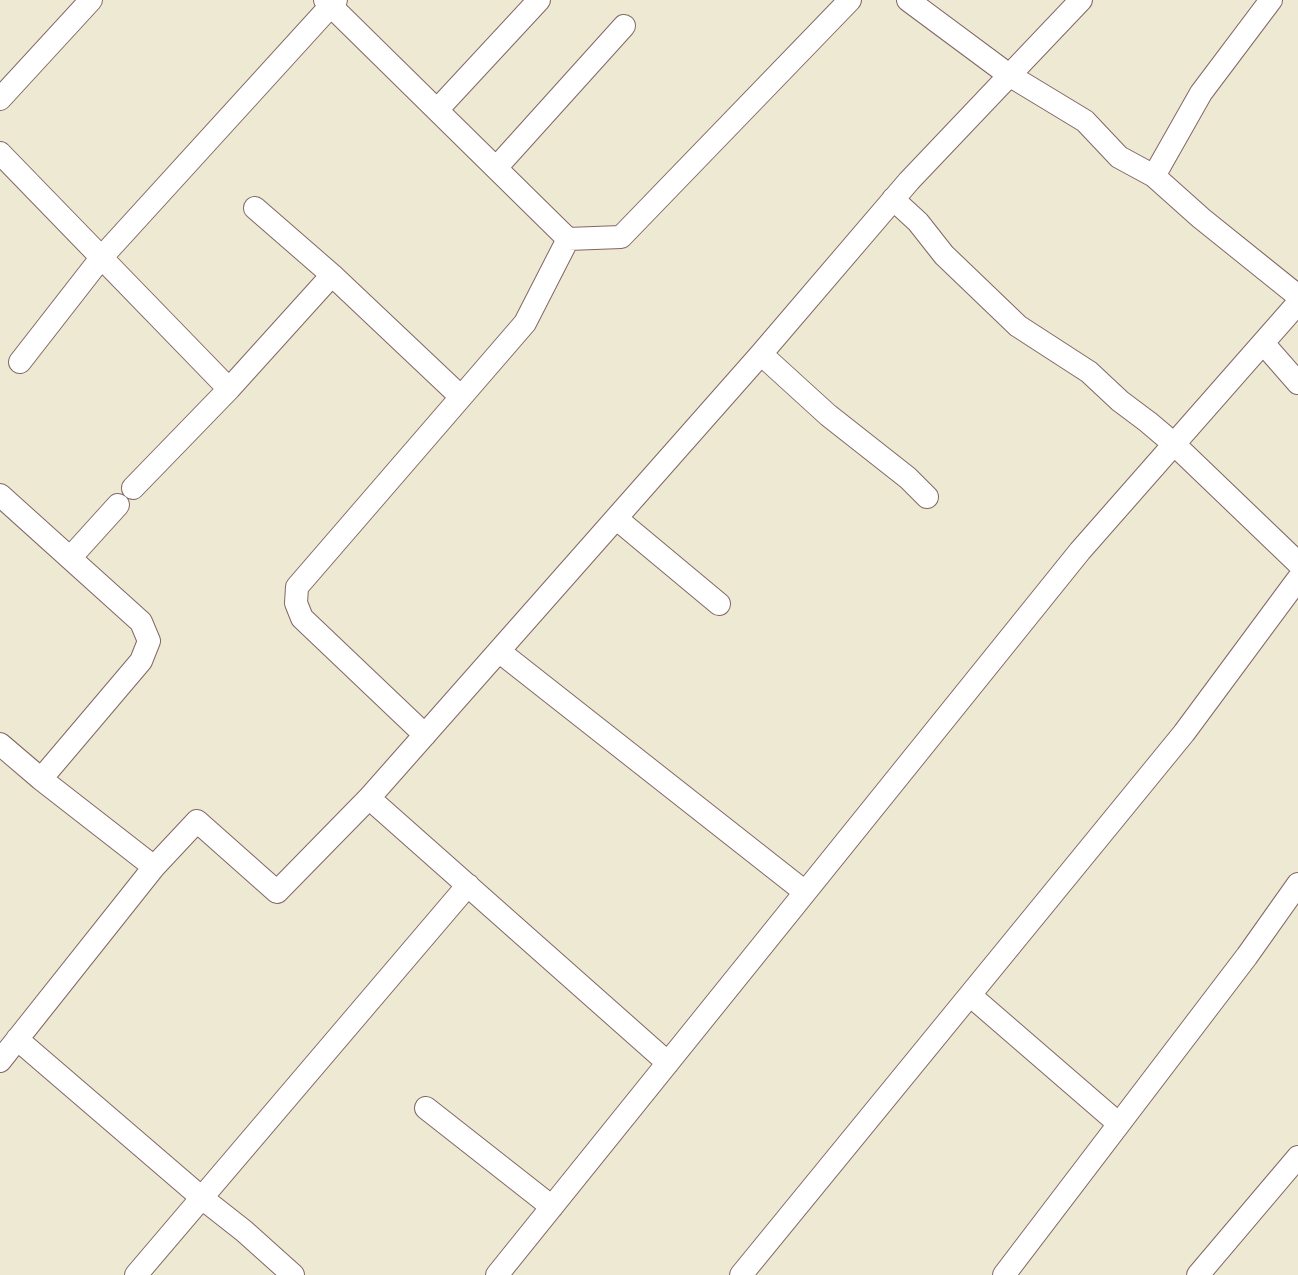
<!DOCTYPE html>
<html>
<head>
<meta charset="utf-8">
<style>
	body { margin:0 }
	canvas { display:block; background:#eee9d2 }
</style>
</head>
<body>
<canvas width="1298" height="1275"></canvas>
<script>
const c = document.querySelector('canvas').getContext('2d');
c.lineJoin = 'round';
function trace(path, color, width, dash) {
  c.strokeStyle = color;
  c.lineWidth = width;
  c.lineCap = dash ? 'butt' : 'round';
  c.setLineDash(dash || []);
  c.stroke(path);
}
const minor = new Path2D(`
	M 325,0 L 568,239 L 621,237 L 850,0
	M 908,0 L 1009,75 L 1085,121 L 1119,157 L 1154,176 L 1201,218 L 1298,296
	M 0,99 L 91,0
	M 437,110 L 539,0
	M 0,153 L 229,389
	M 496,168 L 624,26
	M 1154,176 L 1201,93 L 1271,0
	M 893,199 L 918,222 L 944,255 L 1018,326 L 1089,372 L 1120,401 L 1148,422 L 1174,444 L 1298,563
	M 255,208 L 332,275 L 460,396
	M 1263,343 L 1298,383
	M 761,354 L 828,415 L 908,478 L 927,497
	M 20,362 L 101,258 L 336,0
	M 133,488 L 229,389 L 332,275
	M 0,495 L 141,622 L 149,641 L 141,661 L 41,779 L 0,744
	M 617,519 L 719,604
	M 70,558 L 118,505
	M 500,652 L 805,892
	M 425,735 L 302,618 L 296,603 L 297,587 L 525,323 L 568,239
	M 154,867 L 197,821 L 277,892 L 369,798
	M 971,996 L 1119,1124
	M 17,1039 L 202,1198 L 244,1231 L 293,1275
	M 0,1061 L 154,867 L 41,779
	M 668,1063 L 369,798 L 761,354 L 909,181 L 1081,0
	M 426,1108 L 552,1207
	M 136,1275 L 468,885
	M 497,1275 L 1080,551 L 1298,303
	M 741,1275 L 1184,733 L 1298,579
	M 1004,1275 L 1247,956 L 1298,884
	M 1198,1275 L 1298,1157`);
trace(minor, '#836665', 24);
trace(minor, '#fff', 22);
</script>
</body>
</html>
